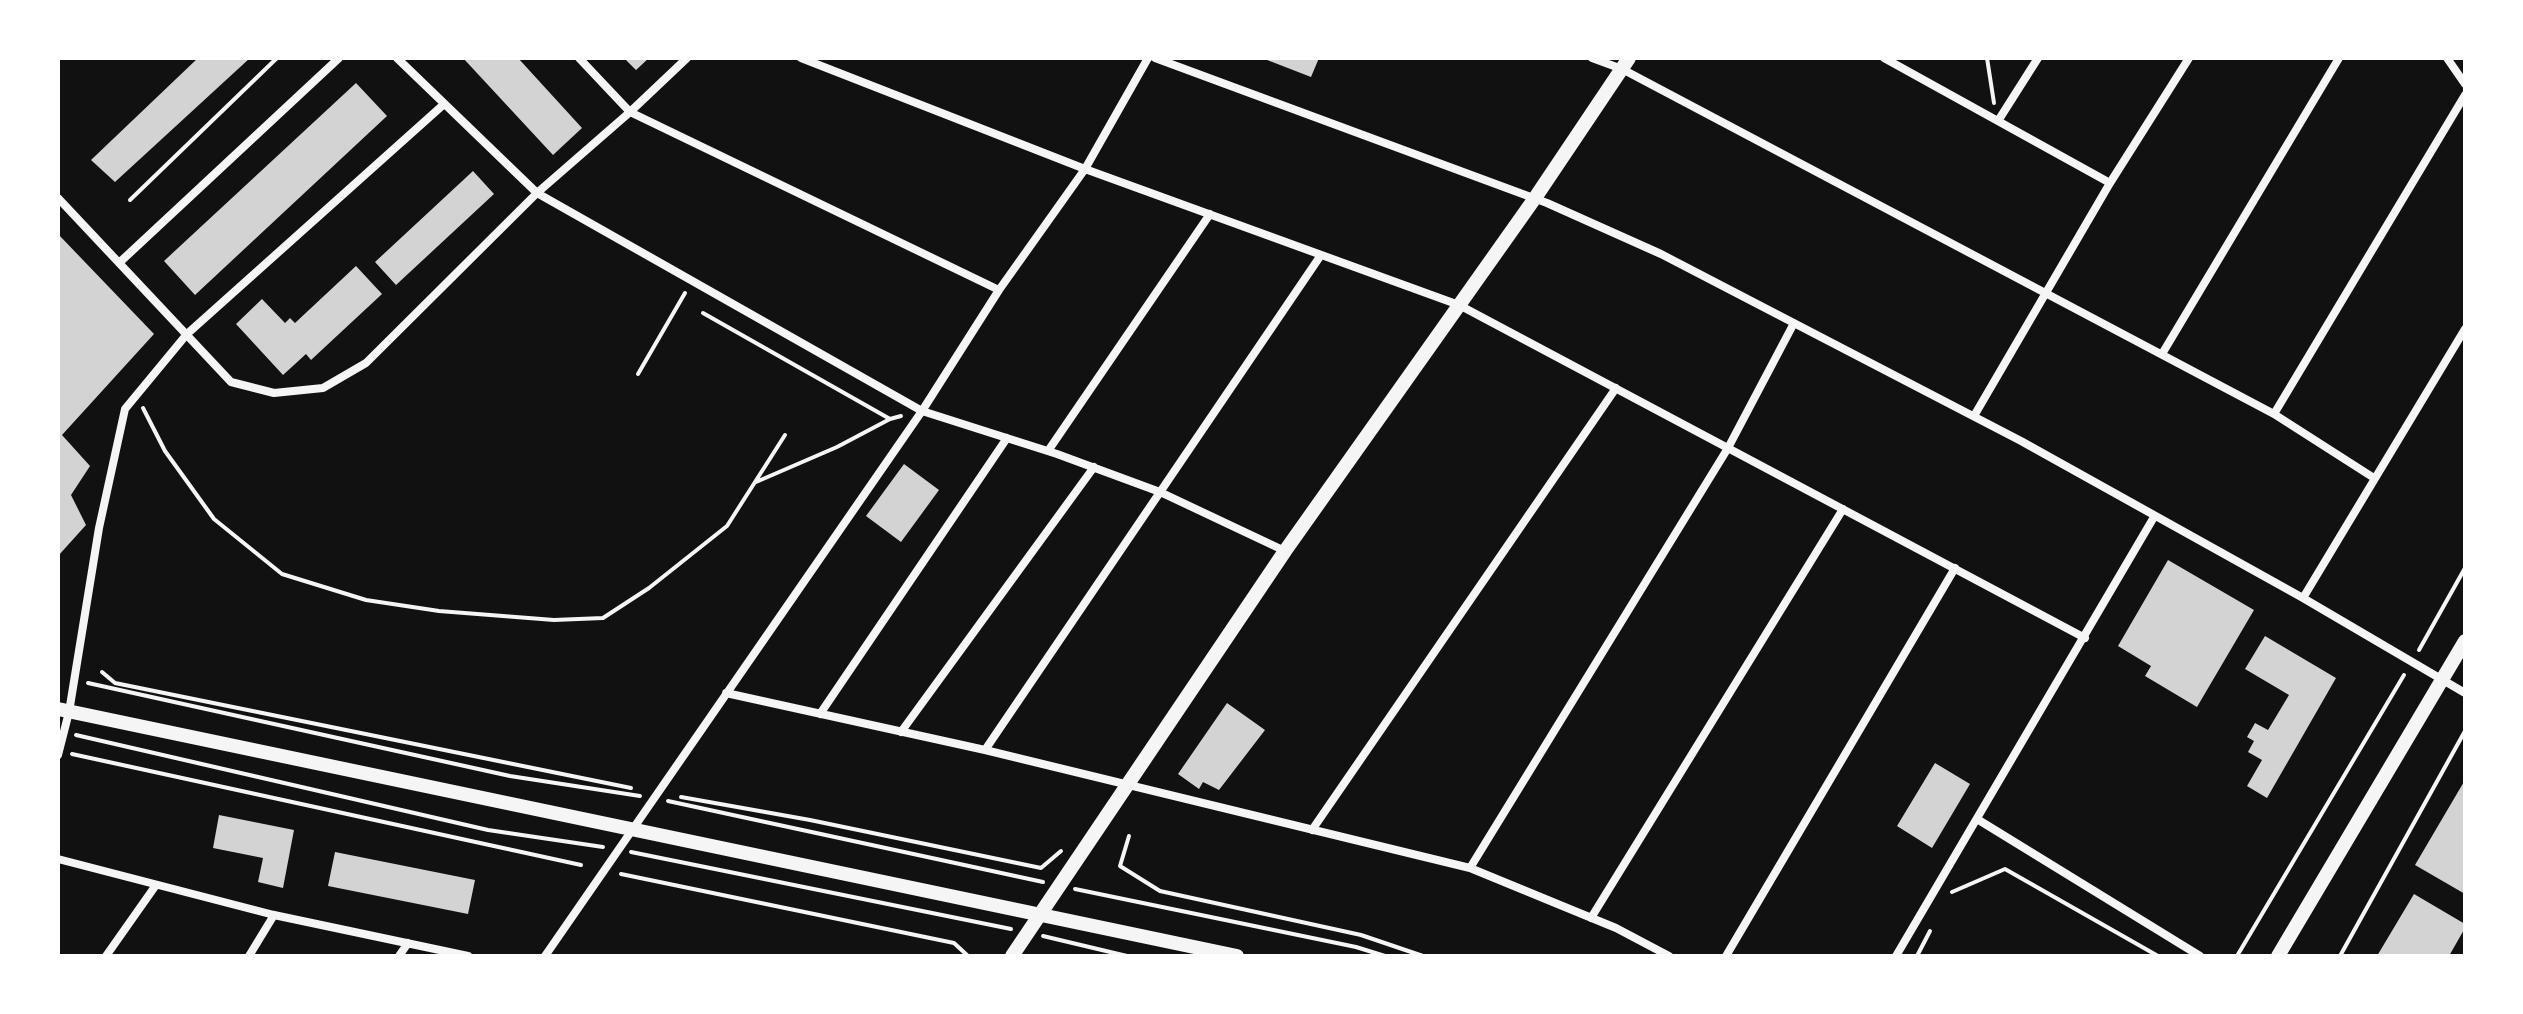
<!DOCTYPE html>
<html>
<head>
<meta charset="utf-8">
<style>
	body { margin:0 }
	#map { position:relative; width:2523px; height:1014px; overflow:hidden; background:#111; font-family:Poppins,sans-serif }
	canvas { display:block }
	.frame { position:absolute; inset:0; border:60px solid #fff; pointer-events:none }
</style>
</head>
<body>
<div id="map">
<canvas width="2523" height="1014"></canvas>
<div class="frame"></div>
</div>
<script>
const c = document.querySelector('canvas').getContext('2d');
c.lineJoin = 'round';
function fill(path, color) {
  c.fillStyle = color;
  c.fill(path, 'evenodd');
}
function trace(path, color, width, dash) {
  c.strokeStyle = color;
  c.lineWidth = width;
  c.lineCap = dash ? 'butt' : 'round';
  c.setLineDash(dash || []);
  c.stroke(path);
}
fill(new Path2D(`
	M 198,58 L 250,58 L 115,182 L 91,160 Z
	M 463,58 L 518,58 L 582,128 L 553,155 Z
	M 624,58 L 649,58 L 636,70 Z
	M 1262,58 L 1319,58 L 1311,77 Z
	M 356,83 L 387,116 L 195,295 L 164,261 Z
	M 473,171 L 494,194 L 396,285 L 375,262 Z
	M 58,234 L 154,334 L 62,435 L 90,466 L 71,495 L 86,525 L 58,556 Z
	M 356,266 L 382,294 L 311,360 L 306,354 L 283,375 L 236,324 L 262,299 L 285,323 L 290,318 L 295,323 Z
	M 904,464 L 939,490 L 901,542 L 866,516 Z
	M 2168,560 L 2254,610 L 2197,707 L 2145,676 L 2151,666 L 2118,646 Z
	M 2265,636 L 2336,678 L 2267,798 L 2247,786 L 2262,760 L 2248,752 L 2254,741 L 2247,737 L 2255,723 L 2268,730 L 2289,695 L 2245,669 Z
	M 1227,703 L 1265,730 L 1219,790 L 1203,782 L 1199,789 L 1178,774 Z
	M 1935,763 L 1970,784 L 1932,848 L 1897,826 Z
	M 2465,780 L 2465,894 L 2415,865 Z
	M 219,815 L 294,830 L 283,888 L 258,882 L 263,858 L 213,848 Z
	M 335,852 L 475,880 L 468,914 L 328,886 Z
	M 2414,894 L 2465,924 L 2465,928 L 2449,956 L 2377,956 Z`), '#d3d3d3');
trace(new Path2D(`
	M 1987,58 L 1994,103
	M 130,200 L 277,58
	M 703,313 L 890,419
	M 638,374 L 685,293
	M 143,408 L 165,451 L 214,519 L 282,574 L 366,600 L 439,611 L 554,620 L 603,618 L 649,588 L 727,526 L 785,435
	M 756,482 L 837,447 L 890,419 L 901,416
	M 2419,650 L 2465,568
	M 102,672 L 115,683 L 631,788
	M 88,683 L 510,776 L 640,796
	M 76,735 L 488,830 L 603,847
	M 72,754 L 581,865
	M 681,797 L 810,820 L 1041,868 L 1061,851
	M 668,801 L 1043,882
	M 1129,836 L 1120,866 L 1160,891 L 1361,935 L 1423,956
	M 631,852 L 1011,929
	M 621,874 L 954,943 L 968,956
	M 1075,889 L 1356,947 L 1385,956
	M 1952,892 L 2005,869 L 2158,956
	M 1043,936 L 1127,956
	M 1917,956 L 1930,931
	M 2237,956 L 2404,675
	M 2340,956 L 2465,731`), '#f5f5f5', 4);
trace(new Path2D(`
	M 397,58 L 537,193 L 922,411 L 1057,454 L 1160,492 L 1285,551
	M 579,58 L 630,112 L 999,290
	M 801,58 L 1085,169 L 1459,305 L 2085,638
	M 1155,58 L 1547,203 L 1661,254 L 2021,441 L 2303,598 L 2465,693
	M 1592,58 L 1622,69 L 2274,414 L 2374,478
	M 1884,58 L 2110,183
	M 2447,58 L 2465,84
	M 1998,121 L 2038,58
	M 58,198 L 231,382 L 274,393 L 323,388 L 366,363 L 537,193 L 630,112 L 687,58
	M 119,263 L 339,58
	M 2162,354 L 2339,58
	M 2274,414 L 2465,95
	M 1974,416 L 2110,183 L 2189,58
	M 1048,451 L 1210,214
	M 2303,598 L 2465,329
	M 726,693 L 985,750 L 1470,868 L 1616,928 L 1669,956
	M 820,714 L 1007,438
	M 901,732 L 1094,467
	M 985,750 L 1321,255
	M 58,755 L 69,712 L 99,528 L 125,409 L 187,334 L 443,105
	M 1977,819 L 2200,956
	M 1312,830 L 1616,388
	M 58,859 L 274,915 L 468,956
	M 1470,868 L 1728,448 L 1794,323
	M 1591,918 L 1843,509
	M 106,956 L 156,885
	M 249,956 L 274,915
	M 399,956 L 408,943
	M 545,956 L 922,411 L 999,290 L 1085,169 L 1148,58
	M 1726,956 L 1955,568
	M 1896,956 L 2154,517`), '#f5f5f5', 8);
trace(new Path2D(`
	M 1012,956 L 1285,551 L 1535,198 L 1629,58`), '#f5f5f5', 14);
trace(new Path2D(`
	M 58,709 L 1237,956
	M 2278,956 L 2465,641`), '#f5f5f5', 14);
</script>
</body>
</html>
